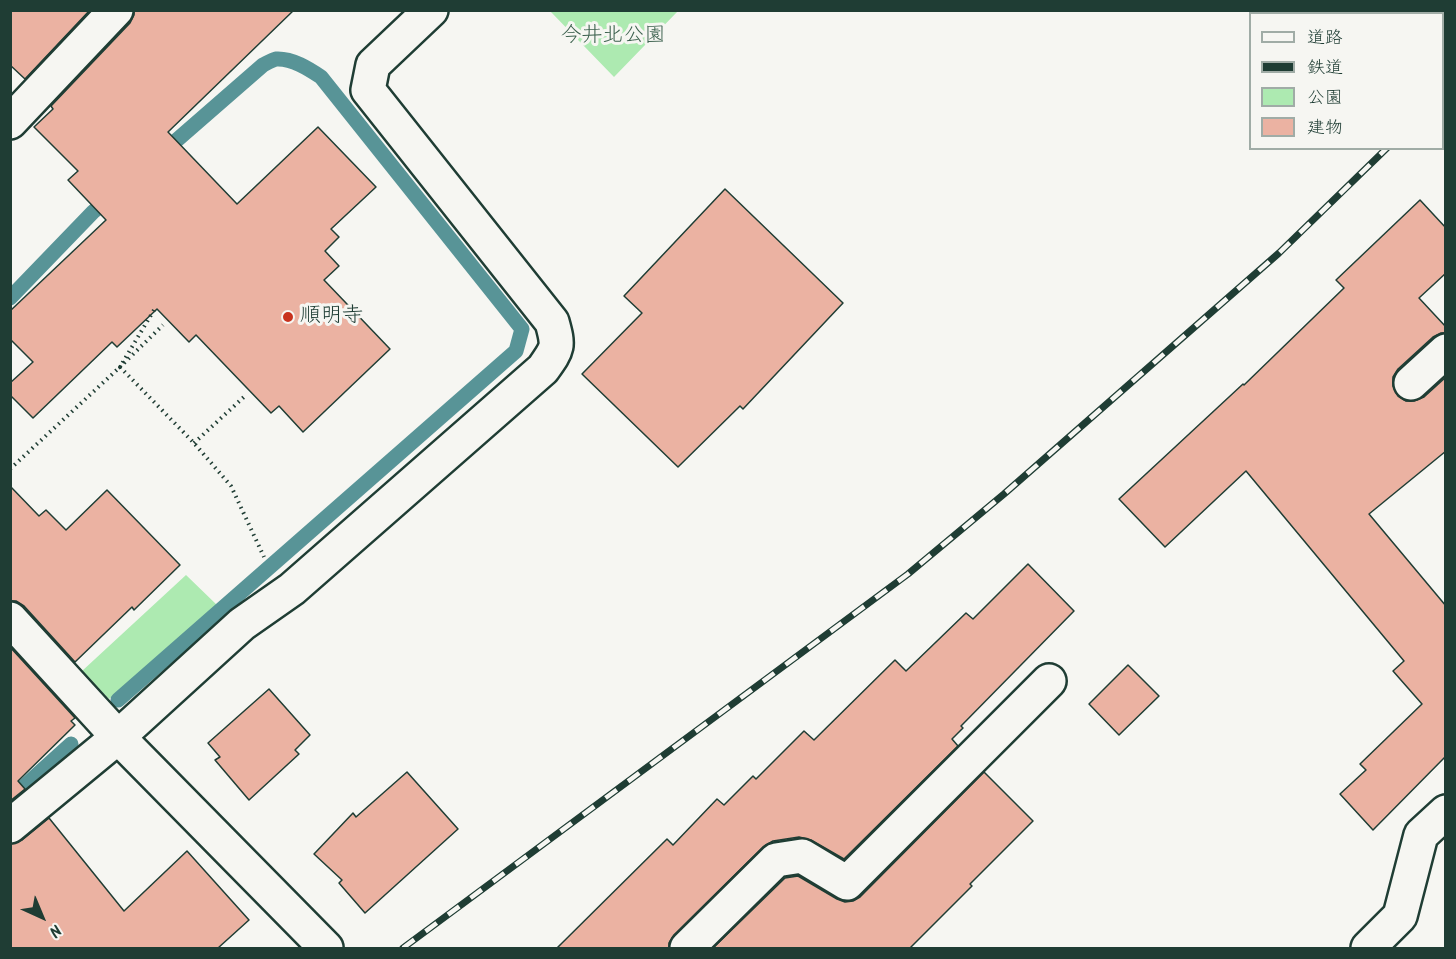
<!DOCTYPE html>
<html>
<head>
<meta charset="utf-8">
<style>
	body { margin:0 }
	#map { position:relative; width:1456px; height:959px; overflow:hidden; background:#f6f6f2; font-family:Kalam,"Klee One",sans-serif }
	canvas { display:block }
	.frame { position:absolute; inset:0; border:12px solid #1f3d34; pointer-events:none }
	.legend { position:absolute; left:1249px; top:12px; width:195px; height:138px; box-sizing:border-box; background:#f6f6f2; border:2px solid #a0aca6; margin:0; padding:8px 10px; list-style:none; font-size:18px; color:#1f3d34 }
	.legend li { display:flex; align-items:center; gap:12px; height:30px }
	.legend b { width:30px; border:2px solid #a0aca6 }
	.north { position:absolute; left:12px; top:887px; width:60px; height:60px; -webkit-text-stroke:4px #f6f6f2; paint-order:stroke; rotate:136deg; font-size:16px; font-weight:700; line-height:24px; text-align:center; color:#1f3d34 }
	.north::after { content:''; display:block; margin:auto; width:21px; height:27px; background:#1f3d34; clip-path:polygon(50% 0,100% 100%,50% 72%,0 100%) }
</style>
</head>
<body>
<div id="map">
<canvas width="1456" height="959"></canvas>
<div class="frame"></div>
<ul class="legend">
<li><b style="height:8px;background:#f6f6f2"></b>道路</li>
<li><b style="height:8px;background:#1f3d34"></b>鉄道</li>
<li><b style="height:16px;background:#adeab1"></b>公園</li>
<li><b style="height:16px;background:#ebb2a2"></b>建物</li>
</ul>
<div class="north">N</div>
</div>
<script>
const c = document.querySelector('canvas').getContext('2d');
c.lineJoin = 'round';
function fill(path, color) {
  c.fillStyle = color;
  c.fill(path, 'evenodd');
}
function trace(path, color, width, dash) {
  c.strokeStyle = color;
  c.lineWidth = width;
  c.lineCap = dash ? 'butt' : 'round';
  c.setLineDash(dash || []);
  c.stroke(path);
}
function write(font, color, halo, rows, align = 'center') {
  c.font = font + ' Kalam,"Klee One",sans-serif';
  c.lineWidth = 6;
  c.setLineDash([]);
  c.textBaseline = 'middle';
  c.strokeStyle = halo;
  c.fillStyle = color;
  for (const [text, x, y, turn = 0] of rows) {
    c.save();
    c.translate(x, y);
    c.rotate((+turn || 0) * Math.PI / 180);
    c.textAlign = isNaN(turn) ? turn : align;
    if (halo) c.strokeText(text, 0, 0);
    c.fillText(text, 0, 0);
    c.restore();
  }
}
fill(new Path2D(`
	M 550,11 L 678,11 L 614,77 Z
	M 186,575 L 217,605 L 109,699 L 82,671 Z`), '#adeab1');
trace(new Path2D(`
	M 10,298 L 93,212 L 112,196
	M 118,700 L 516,351 L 522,329 L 321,77 C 309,69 292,58 276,59 C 272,60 267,63 263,65 L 162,153
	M 10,799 L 71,744`), '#589497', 15);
const building = new Path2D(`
	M 10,10 L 90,10 L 25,79 L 10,65 Z
	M 134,10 L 294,10 L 168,132 L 237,204 L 318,127 L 376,187 L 331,229 L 339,237 L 325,251 L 339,266 L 324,280 L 390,349 L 303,432 L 279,406 L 271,413 L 196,335 L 189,342 L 157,309 L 117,347 L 112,342 L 33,418 L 10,395 L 10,383 L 33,362 L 10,339 L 10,311 L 106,220 L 68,180 L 78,171 L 34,127 L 53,109 L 51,106 L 130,23 L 134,15 Z
	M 725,189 L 843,303 L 743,409 L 740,406 L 678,467 L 582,374 L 642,313 L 624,296 Z
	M 1420,200 L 1446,228 L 1446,273 L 1419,298 L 1446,327 L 1446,333 L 1441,333 L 1433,337 L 1398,369 L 1393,377 L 1393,386 L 1398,396 L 1406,401 L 1414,401 L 1424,397 L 1446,377 L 1446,451 L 1369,514 L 1446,606 L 1446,756 L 1373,830 L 1340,794 L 1366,770 L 1360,764 L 1422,704 L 1393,671 L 1404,661 L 1246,471 L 1165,547 L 1119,499 L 1243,384 L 1244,385 L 1344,288 L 1336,280 Z
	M 10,486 L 39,516 L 46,510 L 66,530 L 107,490 L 180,565 L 134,610 L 132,607 L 75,662 L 24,606 L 16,601 L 10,601 Z
	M 1028,564 L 1074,611 L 961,726 L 963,728 L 952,739 L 958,746 L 844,859 L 811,840 L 799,837 L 773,841 L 763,847 L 674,935 L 669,943 L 669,948 L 557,948 L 667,839 L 673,845 L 717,799 L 724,805 L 753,776 L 756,779 L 804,731 L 814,740 L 895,660 L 906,671 L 966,613 L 973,619 Z
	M 10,647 L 75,718 L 71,721 L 75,725 L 18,781 L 25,789 L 10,801 Z
	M 1128,665 L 1159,696 L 1119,735 L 1089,704 Z
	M 269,689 L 310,735 L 295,750 L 299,754 L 249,800 L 215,760 L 220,757 L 208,743 Z
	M 407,772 L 458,829 L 365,913 L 339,883 L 342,880 L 314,854 L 353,813 L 356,817 Z
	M 984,772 L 1033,821 L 970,884 L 972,886 L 910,948 L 713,948 L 785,878 L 798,876 L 837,899 L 845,902 L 853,901 L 860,897 Z
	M 49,818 L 124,911 L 187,851 L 249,920 L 218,948 L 10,948 L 10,844 L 22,840 Z`);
fill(building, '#ebb2a2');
trace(building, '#1f3d34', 1.5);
const minor = new Path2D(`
	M 10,122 L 116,10
	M 1411,383 L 1446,351
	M 10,619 L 118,737 L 326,948
	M 10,826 L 118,737 L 242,624 L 292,589 L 543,369 C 558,348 559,347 552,322 L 368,90 L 373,65 L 431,10
	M 687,948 L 776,860 L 802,856 L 847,883 L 1049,681
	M 1368,948 L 1400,916 L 1421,835 L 1446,812`);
trace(minor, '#1f3d34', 38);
trace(new Path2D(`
	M 154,310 L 120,367 L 163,325
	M 194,443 L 245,396
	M 10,469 L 120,367 L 194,443 L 231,486 L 264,557`), '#1f3d34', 4, [1.5, 4.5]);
trace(minor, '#f6f6f2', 33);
const rail = new Path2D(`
	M 1442,95 L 1446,92
	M 403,948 L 908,574 L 1004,494 L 1279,253 L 1387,148`);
trace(rail, '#1f3d34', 7);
trace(rail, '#f6f6f2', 4.5, [14]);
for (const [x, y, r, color] of [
	[288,317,6,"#c8321e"]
]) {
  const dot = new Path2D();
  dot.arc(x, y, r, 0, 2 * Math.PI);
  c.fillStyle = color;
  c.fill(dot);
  trace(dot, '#f6f6f2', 2);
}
write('21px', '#3b604d', '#f6f6f2', [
	["今井北公園",613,37]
]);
write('21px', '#1f3d34', '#f6f6f2', [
	["順明寺",300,317]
], 'left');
</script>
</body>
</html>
